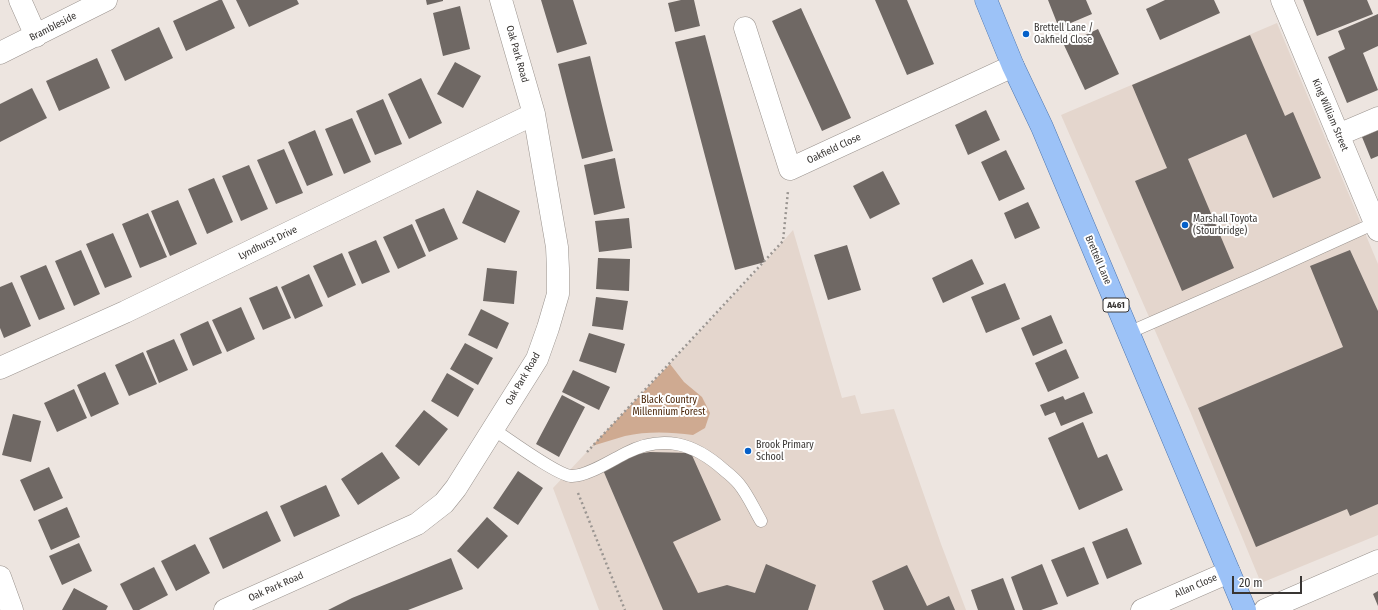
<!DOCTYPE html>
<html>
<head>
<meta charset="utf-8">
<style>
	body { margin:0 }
	#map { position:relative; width:1378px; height:610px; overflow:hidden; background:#ede5e0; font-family:"Fira Sans Condensed",sans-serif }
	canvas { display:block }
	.scale { position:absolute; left:1232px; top:576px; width:70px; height:18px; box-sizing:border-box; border:2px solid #383533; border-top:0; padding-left:5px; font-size:12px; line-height:14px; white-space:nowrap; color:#383533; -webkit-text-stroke:3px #fff; paint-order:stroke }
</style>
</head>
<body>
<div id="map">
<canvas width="1378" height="610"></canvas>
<div class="scale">20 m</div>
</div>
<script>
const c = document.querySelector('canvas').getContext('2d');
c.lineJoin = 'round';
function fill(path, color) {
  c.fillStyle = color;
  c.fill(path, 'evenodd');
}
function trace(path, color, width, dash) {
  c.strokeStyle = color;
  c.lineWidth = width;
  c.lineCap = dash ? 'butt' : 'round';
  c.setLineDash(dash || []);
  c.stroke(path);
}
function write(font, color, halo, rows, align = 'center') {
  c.font = font + ' "Fira Sans Condensed",sans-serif';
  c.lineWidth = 4;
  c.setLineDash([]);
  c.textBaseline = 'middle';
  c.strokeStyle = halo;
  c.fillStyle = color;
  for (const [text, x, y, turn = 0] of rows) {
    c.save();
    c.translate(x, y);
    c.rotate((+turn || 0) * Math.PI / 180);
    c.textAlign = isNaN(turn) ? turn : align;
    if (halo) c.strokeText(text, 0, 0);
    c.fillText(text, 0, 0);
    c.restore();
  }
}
fill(new Path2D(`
	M 1277,23 L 1378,264 L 1378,535 L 1261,583 L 1190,411 L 1061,115 Z
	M 793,230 L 842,398 L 855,395 L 861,414 L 894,409 L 941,544 L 966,610 L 599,610 L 553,488 L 765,262 Z`), '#e4d6cd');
fill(new Path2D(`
	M 670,364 L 684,382 L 702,397 L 710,413 L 705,428 L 693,435 C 671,432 647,431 625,436 C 614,439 603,443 592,446 Z`), '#cfaa91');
fill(new Path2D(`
	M 219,0 L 222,0 L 235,28 L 186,51 L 173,21 Z
	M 236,0 L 297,0 L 299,4 L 249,27 Z
	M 426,0 L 443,0 L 443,1 L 427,5 Z
	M 541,0 L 573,0 L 587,44 L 557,53 Z
	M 681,0 L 694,0 L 700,26 L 675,32 L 668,3 Z
	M 875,0 L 907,0 L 934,64 L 907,75 Z
	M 1048,0 L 1086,0 L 1092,14 L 1059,28 Z
	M 1165,0 L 1214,0 L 1220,13 L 1160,40 L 1146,9 Z
	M 1303,0 L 1367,0 L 1373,14 L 1317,36 Z
	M 460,6 L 470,49 L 443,56 L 433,13 Z
	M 801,8 L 851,118 L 822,131 L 772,21 Z
	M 1378,14 L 1378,46 L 1363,53 L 1378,90 L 1347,103 L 1328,57 L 1345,49 L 1338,31 Z
	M 159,27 L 173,58 L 125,81 L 111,50 Z
	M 1098,29 L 1119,74 L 1085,90 L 1064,45 Z
	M 705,35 L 765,262 L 735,270 L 675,42 Z
	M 1250,35 L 1285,116 L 1293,112 L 1321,178 L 1273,198 L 1246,134 L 1188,159 L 1234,268 L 1182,291 L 1135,181 L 1167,168 L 1132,85 Z
	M 590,56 L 613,151 L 582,159 L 558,64 Z
	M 97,58 L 110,88 L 59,111 L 46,81 Z
	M 455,62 L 481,76 L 463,108 L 437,94 Z
	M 421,78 L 442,123 L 409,139 L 388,94 Z
	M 32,88 L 47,118 L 0,142 L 0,104 Z
	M 383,99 L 402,144 L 375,155 L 356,111 Z
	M 986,110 L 1000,140 L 968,155 L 955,125 Z
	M 352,118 L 371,162 L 344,174 L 325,129 Z
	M 315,130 L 333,175 L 307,186 L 288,142 Z
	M 1378,130 L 1378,156 L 1371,159 L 1362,137 Z
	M 284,149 L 303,193 L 276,204 L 257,160 Z
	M 1006,150 L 1025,189 L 999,201 L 981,162 Z
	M 615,158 L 625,208 L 594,215 L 584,165 Z
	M 249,165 L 268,209 L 241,221 L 222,176 Z
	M 883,171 L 900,204 L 870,219 L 853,186 Z
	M 214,178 L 233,222 L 207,234 L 188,189 Z
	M 477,190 L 520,211 L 505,243 L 462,223 Z
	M 178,200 L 197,244 L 170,256 L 151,211 Z
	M 1028,202 L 1040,228 L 1015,239 L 1004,213 Z
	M 444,208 L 458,239 L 429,252 L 415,220 Z
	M 148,213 L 167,257 L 140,268 L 122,224 Z
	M 629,218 L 632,248 L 599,252 L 595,221 Z
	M 412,224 L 426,256 L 398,269 L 383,237 Z
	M 113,233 L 132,277 L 105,288 L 86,244 Z
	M 376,240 L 390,272 L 362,284 L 348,252 Z
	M 847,245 L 861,290 L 828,300 L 814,255 Z
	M 81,250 L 100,294 L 74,306 L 55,261 Z
	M 1350,250 L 1378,311 L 1378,504 L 1350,516 L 1347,509 L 1256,547 L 1198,408 L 1343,347 L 1310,266 Z
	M 342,253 L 356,285 L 328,298 L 313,266 Z
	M 598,258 L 630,259 L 629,291 L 596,289 Z
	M 972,259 L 984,284 L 943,303 L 932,278 Z
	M 46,265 L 65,309 L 39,320 L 20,276 Z
	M 487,268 L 517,271 L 514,304 L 483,301 Z
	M 309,274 L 323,306 L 295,319 L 281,287 Z
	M 12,282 L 31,326 L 4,338 L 0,328 L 0,287 Z
	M 1005,283 L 1020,319 L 986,333 L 971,297 Z
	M 277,286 L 291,318 L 263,330 L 249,298 Z
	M 596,297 L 628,301 L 623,330 L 592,326 Z
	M 241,307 L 255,339 L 227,352 L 212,320 Z
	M 481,309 L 509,323 L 497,349 L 468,335 Z
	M 1051,315 L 1063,343 L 1033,356 L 1021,328 Z
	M 208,321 L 222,353 L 193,366 L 180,334 Z
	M 589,333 L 625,344 L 616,373 L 579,361 Z
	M 174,339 L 188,370 L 159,383 L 146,351 Z
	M 465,343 L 493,358 L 478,385 L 450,369 Z
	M 1066,349 L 1079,378 L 1048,392 L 1035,363 Z
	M 143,352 L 157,384 L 129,396 L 115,365 Z
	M 573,370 L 610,387 L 599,410 L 562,392 Z
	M 105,372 L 119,404 L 91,417 L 77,385 Z
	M 447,373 L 474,389 L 458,417 L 431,401 Z
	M 74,389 L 87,418 L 57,432 L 44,403 Z
	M 1084,392 L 1093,413 L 1061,426 L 1055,412 L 1045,416 L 1040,405 L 1063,396 L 1065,400 Z
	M 562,395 L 585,407 L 559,457 L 536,444 Z
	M 424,410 L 448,429 L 419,466 L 395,446 Z
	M 13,414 L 41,421 L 31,462 L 2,455 Z
	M 1083,422 L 1098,458 L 1107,454 L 1123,490 L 1079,510 L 1048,438 Z
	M 382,452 L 400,478 L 358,505 L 341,479 Z
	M 650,452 L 691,453 L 721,520 L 673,542 L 698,593 L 727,585 L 755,593 L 766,564 L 816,585 L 808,610 L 663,610 L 603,470 L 637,454 Z
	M 49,467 L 63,498 L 34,511 L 20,480 Z
	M 518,471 L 543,488 L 518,525 L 493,508 Z
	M 326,485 L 340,516 L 294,537 L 280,506 Z
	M 67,507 L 80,537 L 51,550 L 38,520 Z
	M 267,511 L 281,541 L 223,569 L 209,538 Z
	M 487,517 L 508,536 L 478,569 L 457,551 Z
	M 1127,528 L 1142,564 L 1107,579 L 1092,542 Z
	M 79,543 L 92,571 L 62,585 L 49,556 Z
	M 195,544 L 210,573 L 176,591 L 161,561 Z
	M 1084,547 L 1099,584 L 1067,597 L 1051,560 Z
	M 451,558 L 463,589 L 408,610 L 328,610 L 352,598 Z
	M 1042,564 L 1058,604 L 1041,610 L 1023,610 L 1011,577 Z
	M 907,565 L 927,606 L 949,596 L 955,610 L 884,610 L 872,581 Z
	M 154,567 L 168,595 L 139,610 L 133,610 L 120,584 Z
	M 1003,578 L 1015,610 L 978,610 L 971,590 Z
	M 74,588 L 108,606 L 106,610 L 62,610 Z
	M 1378,591 L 1378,606 L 1373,594 Z`), '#6f6864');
const lane = new Path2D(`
	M 1128,333 L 1256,277 L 1375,223
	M 493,429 C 508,439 557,475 571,476 C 586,477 612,460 626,453 C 663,434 694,443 724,470 C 729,474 735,479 739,484 C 748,495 754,509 761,521`);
const street = new Path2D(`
	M 20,0 L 36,36
	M 1282,0 L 1378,230
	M 745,28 L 790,169 L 1013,66
	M 0,53 L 106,0
	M 1338,135 L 1378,118
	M 0,368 L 125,312 L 534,114
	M 0,577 L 12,610
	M 225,610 L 417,524 L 444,503 L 456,488 L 537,359 L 548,328 L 558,294 L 558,269 L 557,247 L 534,114 L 501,0
	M 1142,610 L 1229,572
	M 1265,610 L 1378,561`);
const primary = new Path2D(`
	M 986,0 L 1013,66 L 1042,127 L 1245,610`);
trace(lane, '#9a938e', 13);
trace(street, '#9a938e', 23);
trace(primary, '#4e76af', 23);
trace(new Path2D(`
	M 587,452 L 783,241 L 788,191
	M 578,493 L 625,610`), '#9b9692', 2.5, [2, 3]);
trace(lane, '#fff', 12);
trace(street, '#fff', 22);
trace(primary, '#9cc2f7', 22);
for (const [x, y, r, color] of [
	[1026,34,4,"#0560c9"],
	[1185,225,4,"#0560c9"],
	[748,451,4,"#0560c9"]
]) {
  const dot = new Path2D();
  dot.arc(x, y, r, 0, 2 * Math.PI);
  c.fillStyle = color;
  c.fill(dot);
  trace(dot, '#fff', 1.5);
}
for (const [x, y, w] of [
	[1116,305,26]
]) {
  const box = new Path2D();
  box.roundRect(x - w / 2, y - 7, w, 14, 3);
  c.fillStyle = '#fff';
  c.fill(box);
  trace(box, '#383533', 1);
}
write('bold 9px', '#383533', null, [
	["A461",1116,305]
]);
write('10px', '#383533', '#fff', [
	["Brambleside",53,27,-27],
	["Oak Park Road",517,54,74],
	["King William Street",1330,115,67],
	["Oakfield Close",834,149,-25],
	["Lyndhurst Drive",268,243,-26],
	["Brettell Lane",1098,260,67],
	["Oak Park Road",523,379,-60],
	["Allan Close",1196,586,-23],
	["Oak Park Road",276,587,-24]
]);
write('10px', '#383533', '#fff', [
	["Brettell Lane /",1034,28],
	["Oakfield Close",1034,40],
	["Marshall Toyota",1193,219],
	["(Stourbridge)",1193,231],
	["Brook Primary",756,445],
	["School",756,457]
], 'left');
write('10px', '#4b2609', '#fff', [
	["Black Country",669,400],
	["Millennium Forest",669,412]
]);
</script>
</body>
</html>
